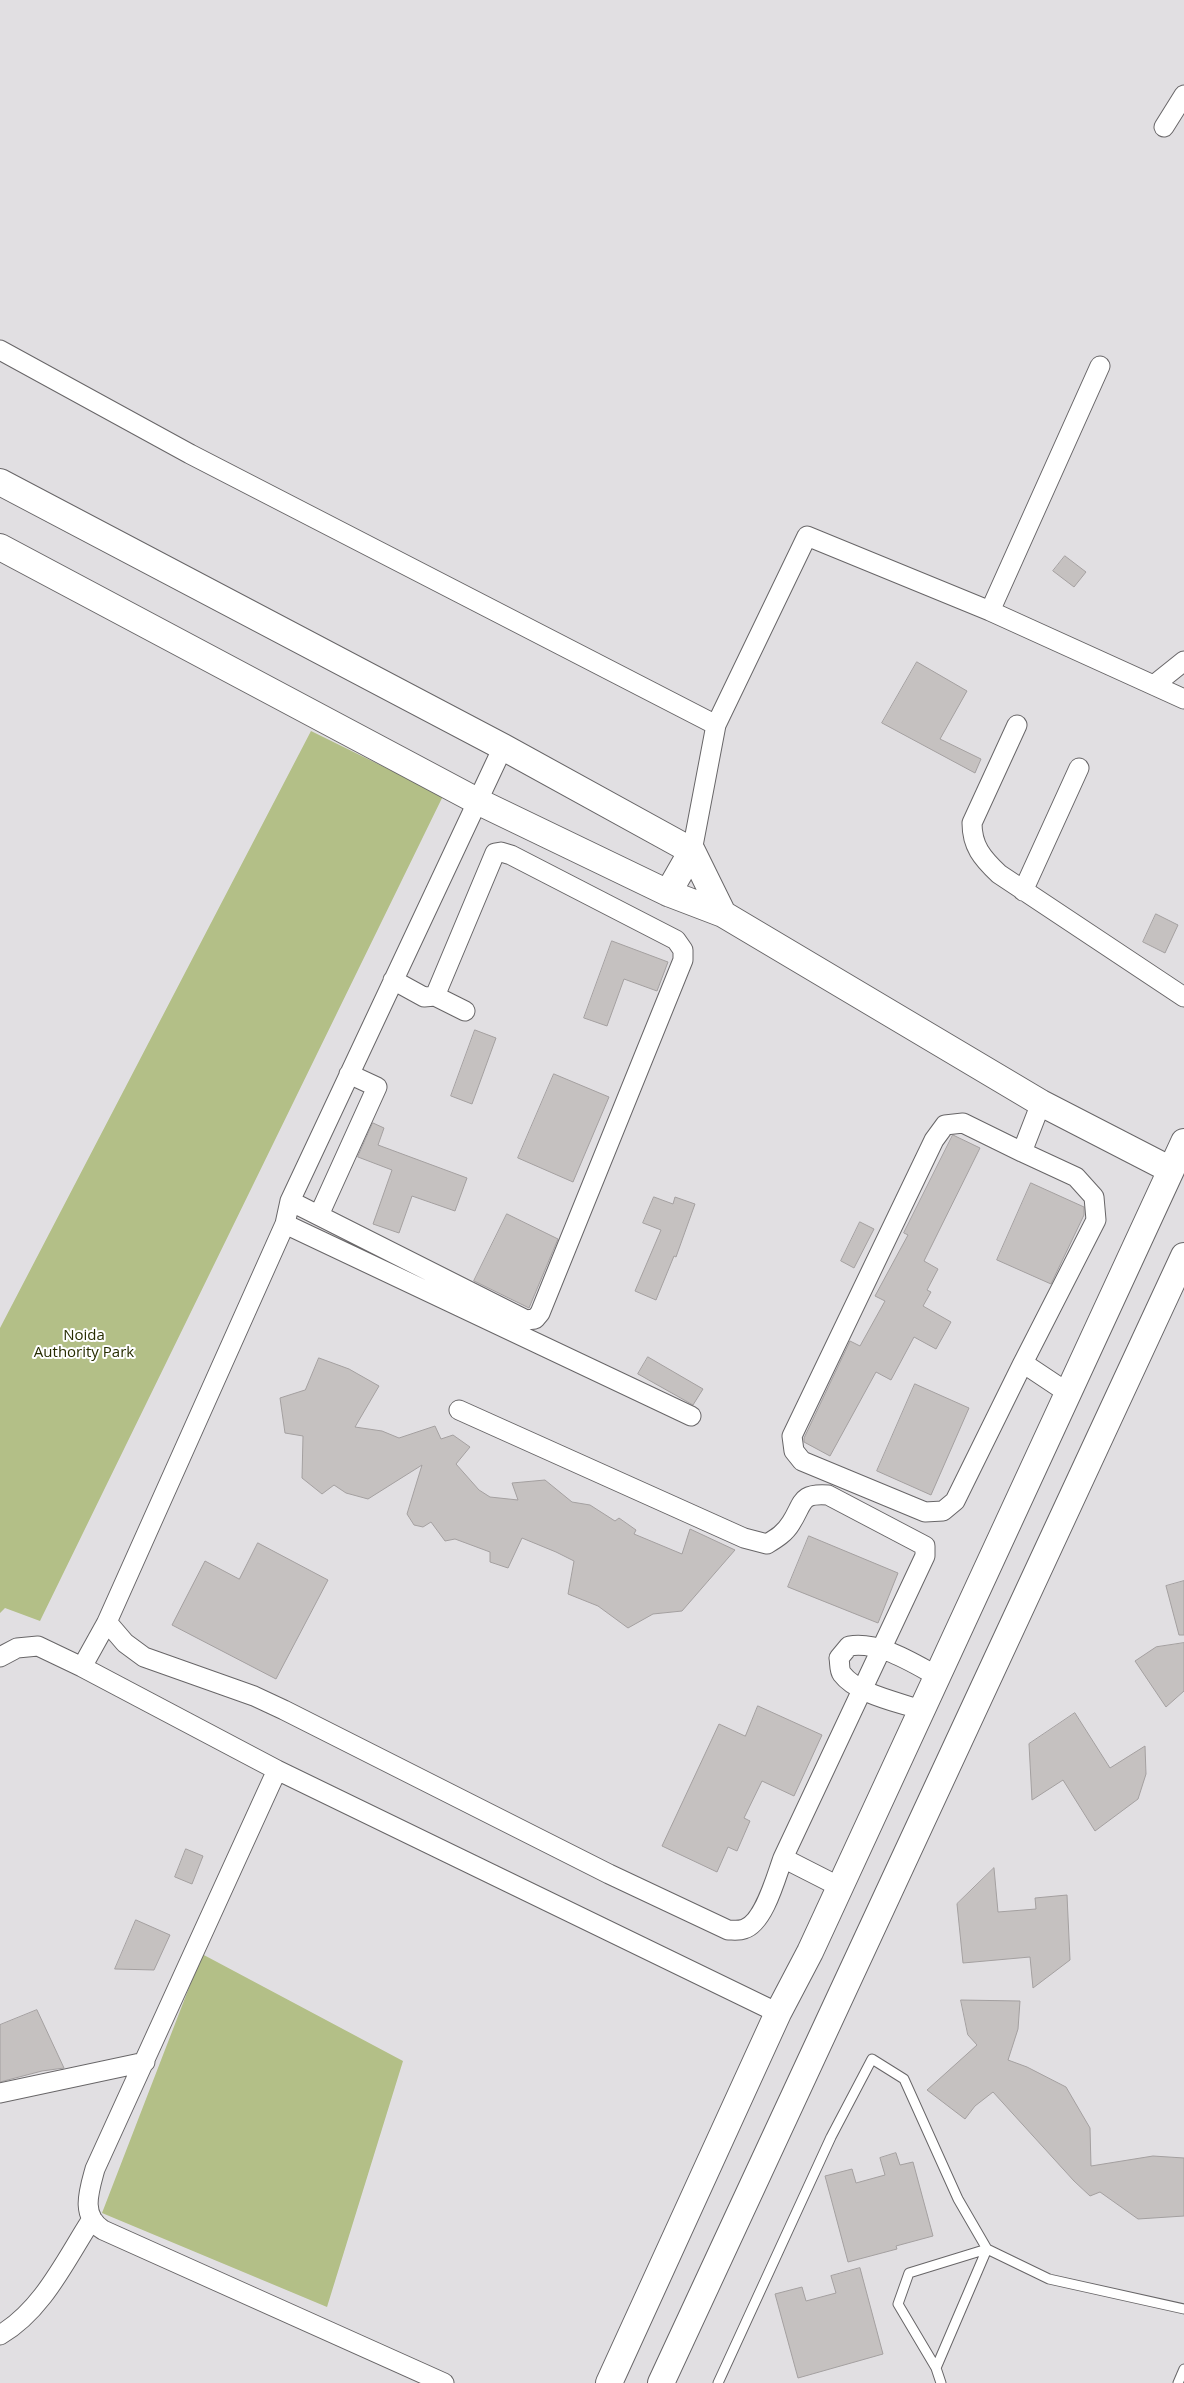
<!DOCTYPE html>
<html>
<head>
<meta charset="utf-8">
<style>
	body { margin:0 }
	canvas { display:block; background:#e1dfe2 }
</style>
</head>
<body>
<canvas width="1184" height="2383"></canvas>
<script>
const c = document.querySelector('canvas').getContext('2d');
c.lineJoin = 'round';
function fill(path, color) {
  c.fillStyle = color;
  c.fill(path, 'evenodd');
}
function trace(path, color, width, dash) {
  c.strokeStyle = color;
  c.lineWidth = width;
  c.lineCap = dash ? 'butt' : 'round';
  c.setLineDash(dash || []);
  c.stroke(path);
}
function write(font, color, halo, rows, align = 'center') {
  c.font = font + ' "Open Sans",sans-serif';
  c.lineWidth = 4;
  c.setLineDash([]);
  c.textBaseline = 'middle';
  c.strokeStyle = halo;
  c.fillStyle = color;
  for (const [text, x, y, turn = 0] of rows) {
    c.save();
    c.translate(x, y);
    c.rotate((+turn || 0) * Math.PI / 180);
    c.textAlign = isNaN(turn) ? turn : align;
    if (halo) c.strokeText(text, 0, 0);
    c.fillText(text, 0, 0);
    c.restore();
  }
}
fill(new Path2D(`
	M 311,731 L 443,796 L 40,1621 L 5,1608 L 0,1613 L 0,1328 Z
	M 202,1954 L 403,2061 L 327,2307 L 102,2213 Z`), '#b3bf87');
const building = new Path2D(`
	M 1065,556 L 1086,572 L 1074,587 L 1053,571 Z
	M 917,662 L 967,691 L 940,739 L 981,759 L 975,773 L 882,723 Z
	M 1156,914 L 1178,925 L 1165,953 L 1143,942 Z
	M 612,941 L 668,962 L 657,991 L 624,979 L 607,1026 L 584,1018 Z
	M 475,1030 L 496,1038 L 472,1104 L 451,1096 Z
	M 554,1074 L 609,1097 L 573,1182 L 518,1158 Z
	M 373,1123 L 384,1128 L 378,1145 L 467,1178 L 455,1211 L 412,1196 L 399,1233 L 373,1224 L 392,1170 L 358,1157 Z
	M 953,1135 L 980,1148 L 924,1261 L 938,1269 L 927,1290 L 931,1292 L 923,1306 L 951,1322 L 936,1349 L 914,1337 L 891,1380 L 876,1372 L 830,1456 L 804,1442 L 804,1438 L 850,1341 L 860,1346 L 885,1301 L 875,1296 L 908,1235 L 904,1233 Z
	M 1031,1183 L 1084,1207 L 1084,1215 L 1051,1284 L 997,1260 Z
	M 654,1197 L 673,1204 L 675,1197 L 695,1204 L 676,1257 L 674,1256 L 656,1300 L 635,1291 L 661,1230 L 643,1223 Z
	M 507,1214 L 558,1239 L 529,1308 L 474,1281 Z
	M 860,1222 L 874,1229 L 854,1268 L 841,1261 Z
	M 648,1357 L 703,1389 L 693,1405 L 638,1374 Z
	M 319,1358 L 349,1369 L 379,1386 L 355,1427 L 382,1431 L 399,1438 L 435,1426 L 441,1439 L 453,1435 L 470,1447 L 456,1464 L 479,1490 L 490,1497 L 518,1500 L 512,1483 L 545,1480 L 572,1502 L 590,1505 L 615,1521 L 619,1518 L 636,1530 L 634,1534 L 682,1554 L 690,1529 L 735,1550 L 682,1611 L 653,1614 L 628,1628 L 598,1606 L 568,1594 L 574,1561 L 556,1552 L 522,1538 L 508,1568 L 490,1562 L 490,1552 L 455,1539 L 445,1541 L 431,1522 L 423,1527 L 414,1525 L 407,1514 L 422,1465 L 368,1499 L 346,1493 L 334,1485 L 322,1494 L 302,1478 L 303,1436 L 285,1433 L 280,1398 L 305,1390 Z
	M 915,1384 L 969,1408 L 931,1495 L 877,1471 Z
	M 809,1536 L 898,1573 L 878,1623 L 788,1587 Z
	M 258,1543 L 328,1580 L 276,1679 L 172,1625 L 205,1561 L 239,1579 Z
	M 1184,1581 L 1184,1635 L 1179,1635 L 1166,1586 Z
	M 1184,1643 L 1184,1691 L 1166,1707 L 1135,1661 L 1156,1647 Z
	M 758,1706 L 822,1735 L 794,1796 L 762,1781 L 744,1818 L 750,1821 L 737,1851 L 728,1847 L 717,1872 L 662,1846 L 719,1724 L 745,1736 Z
	M 1075,1713 L 1110,1768 L 1145,1746 L 1146,1774 L 1138,1799 L 1095,1831 L 1063,1780 L 1032,1800 L 1029,1744 Z
	M 186,1849 L 203,1856 L 192,1884 L 175,1877 Z
	M 994,1868 L 998,1912 L 1036,1909 L 1035,1898 L 1067,1895 L 1070,1960 L 1033,1988 L 1030,1957 L 963,1963 L 957,1904 Z
	M 136,1920 L 170,1935 L 154,1970 L 115,1969 Z
	M 961,2000 L 1020,2001 L 1018,2029 L 1008,2060 L 1027,2067 L 1066,2087 L 1090,2128 L 1091,2166 L 1153,2156 L 1184,2158 L 1184,2216 L 1138,2219 L 1100,2192 L 1090,2196 L 1074,2181 L 993,2092 L 975,2106 L 965,2119 L 927,2090 L 977,2045 L 968,2035 Z
	M 37,2010 L 64,2068 L 42,2071 L 0,2082 L 0,2025 Z
	M 896,2153 L 900,2165 L 913,2162 L 933,2236 L 896,2246 L 897,2249 L 848,2262 L 825,2176 L 852,2169 L 856,2183 L 885,2175 L 880,2158 Z
	M 860,2268 L 883,2354 L 798,2378 L 775,2294 L 802,2287 L 806,2301 L 836,2293 L 831,2276 Z`);
fill(building, '#c5c1c0');
trace(building, '#a4a0a0', 1);
const lane = new Path2D(`
	M 936,2368 L 898,2304 L 909,2273 L 987,2249
	M 718,2383 L 831,2137 L 872,2059 L 904,2079 L 958,2199 L 987,2249 L 1049,2279 L 1184,2309
	M 941,2383 L 936,2368 L 987,2249
	M 1178,2383 L 1184,2369`);
const street = new Path2D(`
	M 1164,127 L 1184,95
	M 0,350 L 190,454 L 716,725
	M 990,611 L 1100,366
	M 1154,685 L 1184,661
	M 1017,725 L 972,823 C 972,846 982,858 999,874 L 1184,997
	M 692,851 L 716,725 L 807,536 L 990,611 L 1184,699
	M 1023,891 L 1079,768
	M 435,996 L 465,1011
	M 1041,1103 L 1022,1152 L 963,1123 L 945,1125 L 934,1140 L 792,1436 L 794,1451 L 802,1461 L 925,1512 L 943,1511 L 955,1501 L 1023,1363 L 1068,1393
	M 1022,1152 L 1076,1177 L 1094,1197 L 1096,1220 L 1023,1363
	M 290,1201 L 526,1320 L 535,1319 L 540,1313 L 683,960 L 683,950 L 676,940 L 511,855 L 501,852 L 495,853 L 435,996 L 424,997 L 393,980
	M 319,1215 L 377,1087 L 349,1074
	M 285,1224 L 691,1416
	M 107,1622 L 125,1643 L 144,1657 L 254,1696 L 284,1710 L 609,1874 L 728,1930 C 733,1930 739,1931 744,1929 C 764,1923 776,1877 783,1858 L 925,1556 L 925,1546 L 828,1495 C 799,1493 804,1503 791,1523 C 785,1533 777,1538 767,1544 L 744,1538 L 459,1410
	M 0,1657 L 17,1648 L 38,1646 L 82,1667 L 277,1770 L 778,2013
	M 82,1667 L 107,1622 L 285,1224 L 290,1201 L 503,747
	M 921,1710 C 898,1702 857,1694 842,1674 C 839,1670 840,1663 839,1658 L 849,1646 C 879,1641 911,1662 937,1676
	M 277,1770 L 95,2169 C 89,2191 80,2216 103,2230 L 444,2383
	M 783,1858 L 840,1887
	M 0,2093 L 145,2062
	M 0,2335 C 43,2310 66,2259 92,2219`);
const secondary = new Path2D(`
	M 0,482 L 503,747 L 692,851 L 723,914
	M 0,547 L 477,801 L 668,893 L 723,914 L 1041,1103 L 1171,1170
	M 668,893 L 692,851
	M 609,2383 L 778,2013 L 810,1952 L 1184,1142
	M 661,2383 L 1184,1256`);
trace(lane, '#686668', 11);
trace(street, '#686668', 21);
trace(secondary, '#686668', 28);
trace(lane, '#fff', 9);
trace(street, '#fff', 19);
trace(secondary, '#fff', 26);
write('15px', '#272d00', '#fff', [
	["Noida",84,1336],
	["Authority Park",84,1353]
]);
</script>
</body>
</html>
